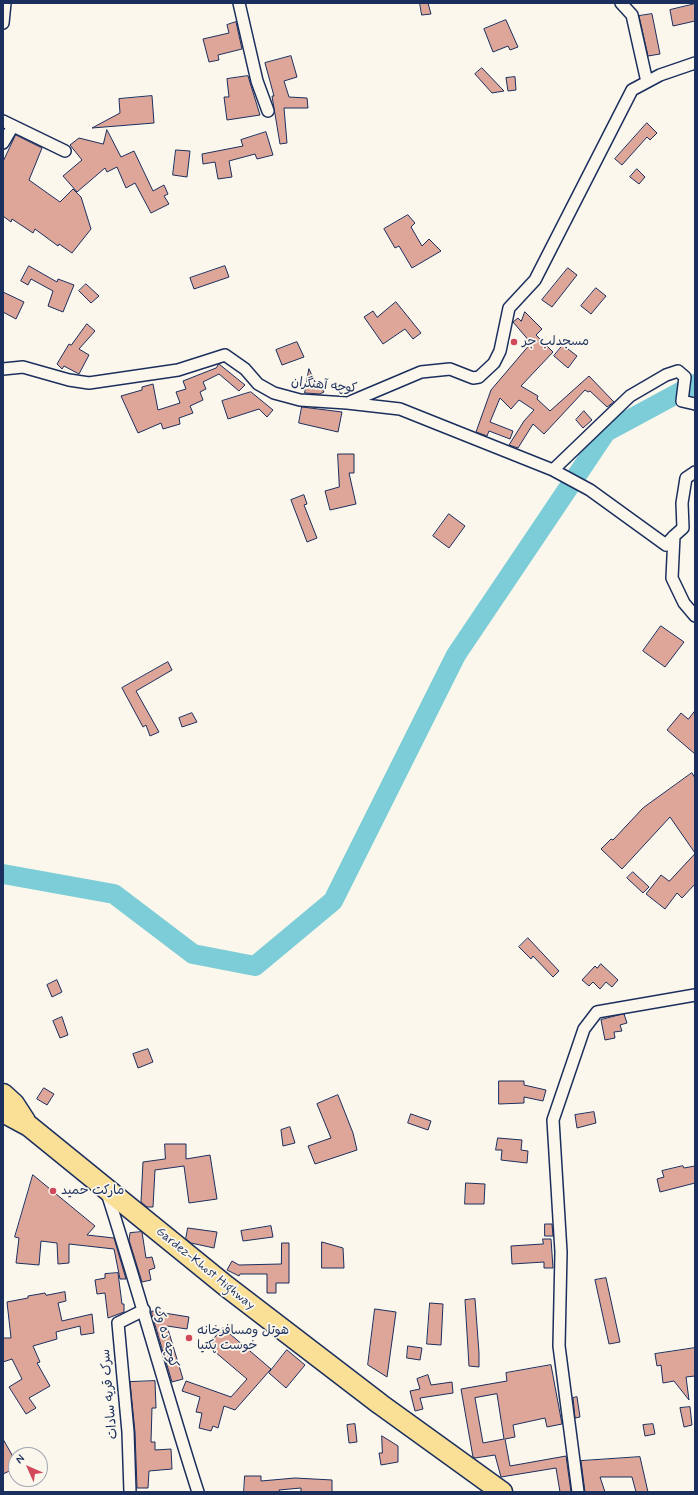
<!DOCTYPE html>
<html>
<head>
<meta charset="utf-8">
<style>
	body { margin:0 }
	#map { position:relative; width:698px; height:1495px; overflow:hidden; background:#fbf7ec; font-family:Mynerve,sans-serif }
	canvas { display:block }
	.frame { position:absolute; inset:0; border:4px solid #1b2f5e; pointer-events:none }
	.north { position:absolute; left:8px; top:1447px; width:40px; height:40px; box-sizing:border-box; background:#fbf7ec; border:1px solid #a1a7b3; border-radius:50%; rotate:315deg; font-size:11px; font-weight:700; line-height:16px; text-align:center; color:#1b2f5e }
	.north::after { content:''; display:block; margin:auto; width:14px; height:18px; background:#d1495b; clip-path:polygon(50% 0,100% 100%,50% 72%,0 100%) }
</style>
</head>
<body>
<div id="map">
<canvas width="698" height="1495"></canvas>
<div class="frame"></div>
<div class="north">N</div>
</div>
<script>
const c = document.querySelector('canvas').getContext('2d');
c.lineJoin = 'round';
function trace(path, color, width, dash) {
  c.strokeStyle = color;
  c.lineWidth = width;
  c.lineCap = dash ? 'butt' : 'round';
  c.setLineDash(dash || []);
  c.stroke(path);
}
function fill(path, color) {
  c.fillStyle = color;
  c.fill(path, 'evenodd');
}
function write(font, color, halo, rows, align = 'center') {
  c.font = font + ' Mynerve,"Playpen Sans Arabic",sans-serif';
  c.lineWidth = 3.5;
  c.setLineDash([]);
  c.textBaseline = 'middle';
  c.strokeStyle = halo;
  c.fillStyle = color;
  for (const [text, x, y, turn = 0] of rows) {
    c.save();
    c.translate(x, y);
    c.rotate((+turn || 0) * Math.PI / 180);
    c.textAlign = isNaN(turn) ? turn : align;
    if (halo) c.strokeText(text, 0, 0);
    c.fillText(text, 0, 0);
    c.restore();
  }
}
trace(new Path2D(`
	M 3,874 L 114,894 L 193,954 L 255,966 L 333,901 L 456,655 L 606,432 L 695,384`), '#7ccdd7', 20);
const building = new Path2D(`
	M 420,3 L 428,3 L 431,14 L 422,15 Z
	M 695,4 L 695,21 L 673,26 L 670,10 Z
	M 652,14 L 660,54 L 648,56 L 639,16 Z
	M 506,20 L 518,47 L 510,50 L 508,46 L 493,52 L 484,29 Z
	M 236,22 L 242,49 L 218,55 L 219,60 L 209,62 L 203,39 L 229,33 L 227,25 Z
	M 291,56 L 297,77 L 284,81 L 289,97 L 307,98 L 308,108 L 284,108 L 287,143 L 280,144 L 272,96 L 274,96 L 265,63 Z
	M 482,68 L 504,91 L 492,93 L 475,74 Z
	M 248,76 L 260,115 L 227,120 L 224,97 L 229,97 L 227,79 Z
	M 515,77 L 516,90 L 508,91 L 506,78 Z
	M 152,96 L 154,123 L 92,128 L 120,113 L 119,99 Z
	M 647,123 L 657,133 L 650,140 L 647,137 L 622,165 L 615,159 Z
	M 107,130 L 121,157 L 134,151 L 153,191 L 164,185 L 168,194 L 164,196 L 169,204 L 151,213 L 135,183 L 126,188 L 117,167 L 107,172 L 105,168 L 77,192 L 63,176 L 82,160 L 70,145 L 79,138 L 103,144 Z
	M 266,132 L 273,155 L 257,159 L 255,154 L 229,161 L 232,177 L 218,179 L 215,162 L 203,164 L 202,154 L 243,146 L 241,140 Z
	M 16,135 L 42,148 L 29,180 L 60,202 L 73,189 L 81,197 L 91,229 L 72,253 L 59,244 L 58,246 L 35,229 L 33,233 L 12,219 L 11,222 L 3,216 L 3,162 Z
	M 176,150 L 190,151 L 187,177 L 173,175 Z
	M 637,169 L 645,177 L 639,184 L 630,177 Z
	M 408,215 L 415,223 L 411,227 L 422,246 L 429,239 L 441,251 L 412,268 L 399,246 L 395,248 L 384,229 Z
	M 29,266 L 57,282 L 58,279 L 74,285 L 63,312 L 48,306 L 53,291 L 31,279 L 28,285 L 21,281 Z
	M 225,266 L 229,277 L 194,289 L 190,278 Z
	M 568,268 L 577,275 L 552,307 L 542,300 Z
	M 86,284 L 99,296 L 91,303 L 79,291 Z
	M 596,288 L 606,296 L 591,314 L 581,306 Z
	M 3,292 L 24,302 L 16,319 L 3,312 Z
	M 396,302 L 421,333 L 413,339 L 405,329 L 383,344 L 364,317 L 373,311 L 377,317 Z
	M 525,312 L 542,329 L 536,335 L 553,352 L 521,386 L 538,396 L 537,399 L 550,411 L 589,376 L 614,402 L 607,407 L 590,391 L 588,392 L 585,390 L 544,434 L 533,424 L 518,448 L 509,445 L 524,421 L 534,410 L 519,400 L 511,409 L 500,398 L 490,422 L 513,431 L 510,439 L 489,431 L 487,436 L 476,432 L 491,390 L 531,343 L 513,322 L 518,318 L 521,321 Z
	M 87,324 L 95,331 L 79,349 L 89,355 L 79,374 L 64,366 L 62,369 L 57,364 L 69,344 L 71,345 Z
	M 297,342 L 304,357 L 282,365 L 276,350 Z
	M 563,345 L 577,356 L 568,368 L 554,356 Z
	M 219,364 L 245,385 L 239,391 L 219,374 L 203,382 L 206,389 L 200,392 L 203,400 L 190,406 L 193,413 L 179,418 L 180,424 L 163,429 L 161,423 L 138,433 L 121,396 L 142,390 L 142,387 L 153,384 L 158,410 L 180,403 L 176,392 L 186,389 L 183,381 L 216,368 Z
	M 309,369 L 315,382 L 317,381 L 324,392 L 320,394 L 305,393 Z
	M 251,392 L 273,410 L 267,417 L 259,409 L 228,419 L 222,401 Z
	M 302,407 L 342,412 L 338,432 L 299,423 Z
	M 584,411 L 592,420 L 583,428 L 576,420 Z
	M 338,454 L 354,454 L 354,473 L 349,473 L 356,504 L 330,510 L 325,491 L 339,487 Z
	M 304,495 L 307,504 L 304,505 L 317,538 L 307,542 L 291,500 Z
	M 449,514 L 465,526 L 449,548 L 433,536 Z
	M 661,626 L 684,642 L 665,667 L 643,651 Z
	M 168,662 L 172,670 L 136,691 L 159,732 L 150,736 L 146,725 L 143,727 L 122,688 Z
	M 695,711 L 695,754 L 667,730 L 681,713 L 688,719 Z
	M 192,713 L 197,722 L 182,727 L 179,718 Z
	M 692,773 L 695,778 L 695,853 L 670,817 L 622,869 L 601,849 L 611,839 L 613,840 L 643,808 Z
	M 695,854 L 695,884 L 682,898 L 677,893 L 665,909 L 646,894 L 661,875 L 669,881 Z
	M 633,872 L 649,887 L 643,893 L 627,878 Z
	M 528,938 L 559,971 L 553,977 L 533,956 L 531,959 L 519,947 Z
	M 601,964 L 618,980 L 612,987 L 606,982 L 600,989 L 593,982 L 589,986 L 582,980 L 595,966 L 597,968 Z
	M 57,980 L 62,992 L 52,997 L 47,985 Z
	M 624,1014 L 627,1023 L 620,1025 L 622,1031 L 614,1032 L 615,1038 L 605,1040 L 601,1020 Z
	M 62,1017 L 68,1035 L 60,1038 L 53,1021 Z
	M 148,1049 L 153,1062 L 138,1068 L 133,1054 Z
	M 499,1081 L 524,1081 L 524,1085 L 546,1090 L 543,1101 L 524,1097 L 524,1103 L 499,1104 Z
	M 44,1088 L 54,1094 L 47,1105 L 37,1099 Z
	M 338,1095 L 353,1133 L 357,1150 L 315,1164 L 308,1146 L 331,1138 L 317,1104 Z
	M 594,1112 L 596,1123 L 577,1128 L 575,1115 Z
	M 411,1114 L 431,1121 L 428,1130 L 408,1123 Z
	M 290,1127 L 295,1143 L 283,1146 L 281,1130 Z
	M 498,1138 L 522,1140 L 521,1150 L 528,1151 L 527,1163 L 501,1160 L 502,1150 L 496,1150 Z
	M 165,1144 L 186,1144 L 186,1159 L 210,1155 L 217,1199 L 189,1203 L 184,1166 L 155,1170 L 153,1207 L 147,1207 L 141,1202 L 143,1162 L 165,1159 Z
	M 683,1166 L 684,1168 L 695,1166 L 695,1183 L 660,1192 L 657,1179 L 664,1177 L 662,1171 Z
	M 33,1175 L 95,1226 L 87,1235 L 114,1238 L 126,1279 L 120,1279 L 114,1249 L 69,1244 L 69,1263 L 58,1264 L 57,1243 L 41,1241 L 39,1265 L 16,1263 L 19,1238 L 15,1237 Z
	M 466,1183 L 485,1184 L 484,1204 L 465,1204 Z
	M 545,1224 L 552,1224 L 553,1236 L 545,1236 Z
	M 271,1226 L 273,1237 L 243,1241 L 241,1231 Z
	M 188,1228 L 217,1232 L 214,1248 L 191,1243 L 186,1239 Z
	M 142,1232 L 146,1258 L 152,1257 L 155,1268 L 149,1270 L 151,1280 L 142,1282 L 129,1240 L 130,1233 Z
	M 543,1239 L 551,1239 L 553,1268 L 544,1268 L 544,1262 L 512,1264 L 511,1246 L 543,1244 Z
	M 322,1242 L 343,1248 L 344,1268 L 322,1268 Z
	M 282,1243 L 289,1243 L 289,1283 L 276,1283 L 276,1293 L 267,1293 L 267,1274 L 240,1274 L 239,1276 L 227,1270 L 232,1261 L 239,1265 L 281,1264 Z
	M 118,1273 L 122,1304 L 124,1304 L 124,1312 L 108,1318 L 105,1293 L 97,1294 L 95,1280 L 105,1278 L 105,1274 Z
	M 606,1278 L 620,1342 L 609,1344 L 595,1280 Z
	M 65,1292 L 66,1301 L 58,1303 L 62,1321 L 92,1314 L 94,1333 L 81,1335 L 80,1326 L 56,1332 L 57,1339 L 33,1346 L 40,1362 L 37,1363 L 50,1386 L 29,1398 L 36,1408 L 26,1414 L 9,1387 L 22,1379 L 12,1359 L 3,1362 L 3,1338 L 11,1338 L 7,1302 L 28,1298 L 28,1296 L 45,1293 L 46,1295 Z
	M 475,1299 L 479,1353 L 479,1367 L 469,1366 L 465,1300 Z
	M 430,1303 L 443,1304 L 441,1345 L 427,1344 Z
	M 375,1309 L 396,1312 L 387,1377 L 368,1365 Z
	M 152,1311 L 189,1317 L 187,1329 L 167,1326 L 183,1379 L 172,1382 L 152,1315 Z
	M 223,1328 L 271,1369 L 235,1410 L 224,1406 L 218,1428 L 213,1426 L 211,1431 L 199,1428 L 202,1413 L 196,1412 L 200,1397 L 182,1391 L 186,1381 L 231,1397 L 247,1379 L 208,1346 Z
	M 408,1346 L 422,1348 L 420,1360 L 407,1358 Z
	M 695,1348 L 695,1376 L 686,1377 L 689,1400 L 674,1381 L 663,1383 L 661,1365 L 657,1366 L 655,1354 Z
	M 287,1350 L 305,1365 L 286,1388 L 269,1373 Z
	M 551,1365 L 562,1424 L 547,1427 L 545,1418 L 513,1425 L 515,1437 L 505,1439 L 510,1466 L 566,1456 L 571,1492 L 560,1492 L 556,1468 L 501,1477 L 495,1455 L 475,1458 L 473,1457 L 461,1389 L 507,1381 L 506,1373 ZM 497,1394 L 504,1439 L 483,1443 L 475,1398 Z
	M 428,1375 L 431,1385 L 452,1382 L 453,1393 L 420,1398 L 423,1409 L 415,1411 L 410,1391 L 420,1389 L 417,1379 Z
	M 155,1381 L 156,1408 L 152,1408 L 151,1442 L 155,1442 L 155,1450 L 171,1449 L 172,1469 L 149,1471 L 148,1488 L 137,1488 L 135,1432 L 130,1382 Z
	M 577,1397 L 580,1417 L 575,1418 L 573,1398 Z
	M 690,1407 L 692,1425 L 684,1427 L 680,1408 Z
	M 355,1424 L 357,1442 L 349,1443 L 347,1425 Z
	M 653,1424 L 655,1434 L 645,1436 L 643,1425 Z
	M 382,1436 L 398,1446 L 398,1462 L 381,1465 L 379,1453 L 382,1453 Z
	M 3,1439 L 16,1462 L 16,1468 L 3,1474 Z
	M 640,1457 L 648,1492 L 636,1492 L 632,1477 L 600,1477 L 605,1492 L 585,1492 L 581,1461 Z
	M 245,1476 L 261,1476 L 261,1481 L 295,1478 L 332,1480 L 332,1492 L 301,1492 L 301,1488 L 279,1490 L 280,1492 L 244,1492 Z`);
fill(building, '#dea699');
trace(building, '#1b2f5e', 1);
const street = new Path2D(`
	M 239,3 L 257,81 L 268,111
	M 621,3 L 632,15 L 647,82
	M 3,23 L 5,3
	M 3,121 L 65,151
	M 3,143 L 13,126
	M 3,369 L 23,367 L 69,380 L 89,383 L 178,370 L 225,355 L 245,369 L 258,384 L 274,393 L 300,400 L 347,403 L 400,409 L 553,470 L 590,490 L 666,545 L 674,536
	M 350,402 L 421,372 L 450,369 L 473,378 L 479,377 L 494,363 L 500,351 L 509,308 L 535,280 L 632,90 L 660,75 L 695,63
	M 553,470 L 630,396 L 666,375 L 678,371 L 685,377 L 682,401 L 695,404
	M 695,472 L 686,478 L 682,503 L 683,528 L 674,536 L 672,578 L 684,603 L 695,616
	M 107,1193 C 139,1292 166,1393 198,1492
	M 130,1492 L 128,1432 L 118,1323 L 144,1310
	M 578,1492 L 559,1346 L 561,1252 L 553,1120 L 584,1029 L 597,1012 L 695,995`);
const highway = new Path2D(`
	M 3,1094 L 14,1104 L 25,1121
	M 3,1112 L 29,1126 L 226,1286 L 380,1404 L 502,1492`);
trace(street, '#1b2f5e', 14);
trace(highway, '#1b2f5e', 23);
trace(street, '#fbf7ec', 11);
trace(highway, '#fadf96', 20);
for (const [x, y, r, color] of [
	[514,342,4,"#d1495b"],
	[53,1191,4,"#d1495b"],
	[189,1338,4,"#d1495b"]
]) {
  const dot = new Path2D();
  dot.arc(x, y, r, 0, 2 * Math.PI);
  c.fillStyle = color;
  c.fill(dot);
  trace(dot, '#fbf7ec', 1.5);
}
write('13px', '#1b2f5e', '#fbf7ec', [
	["مسجدلب جر",522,342],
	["مارکت حمید",61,1191],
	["هوتل ومسافرخانه",197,1331],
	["خوست پکتیا",197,1346]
], 'left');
write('13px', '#1b2f5e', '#fbf7ec', [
	["کوچه آهنگران",324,386,6],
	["Gardez-Khost Highway",205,1269,39],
	["کوچه ده وک",165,1337,75],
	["سرک قریه سادات",110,1394,-95]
]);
</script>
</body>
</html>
